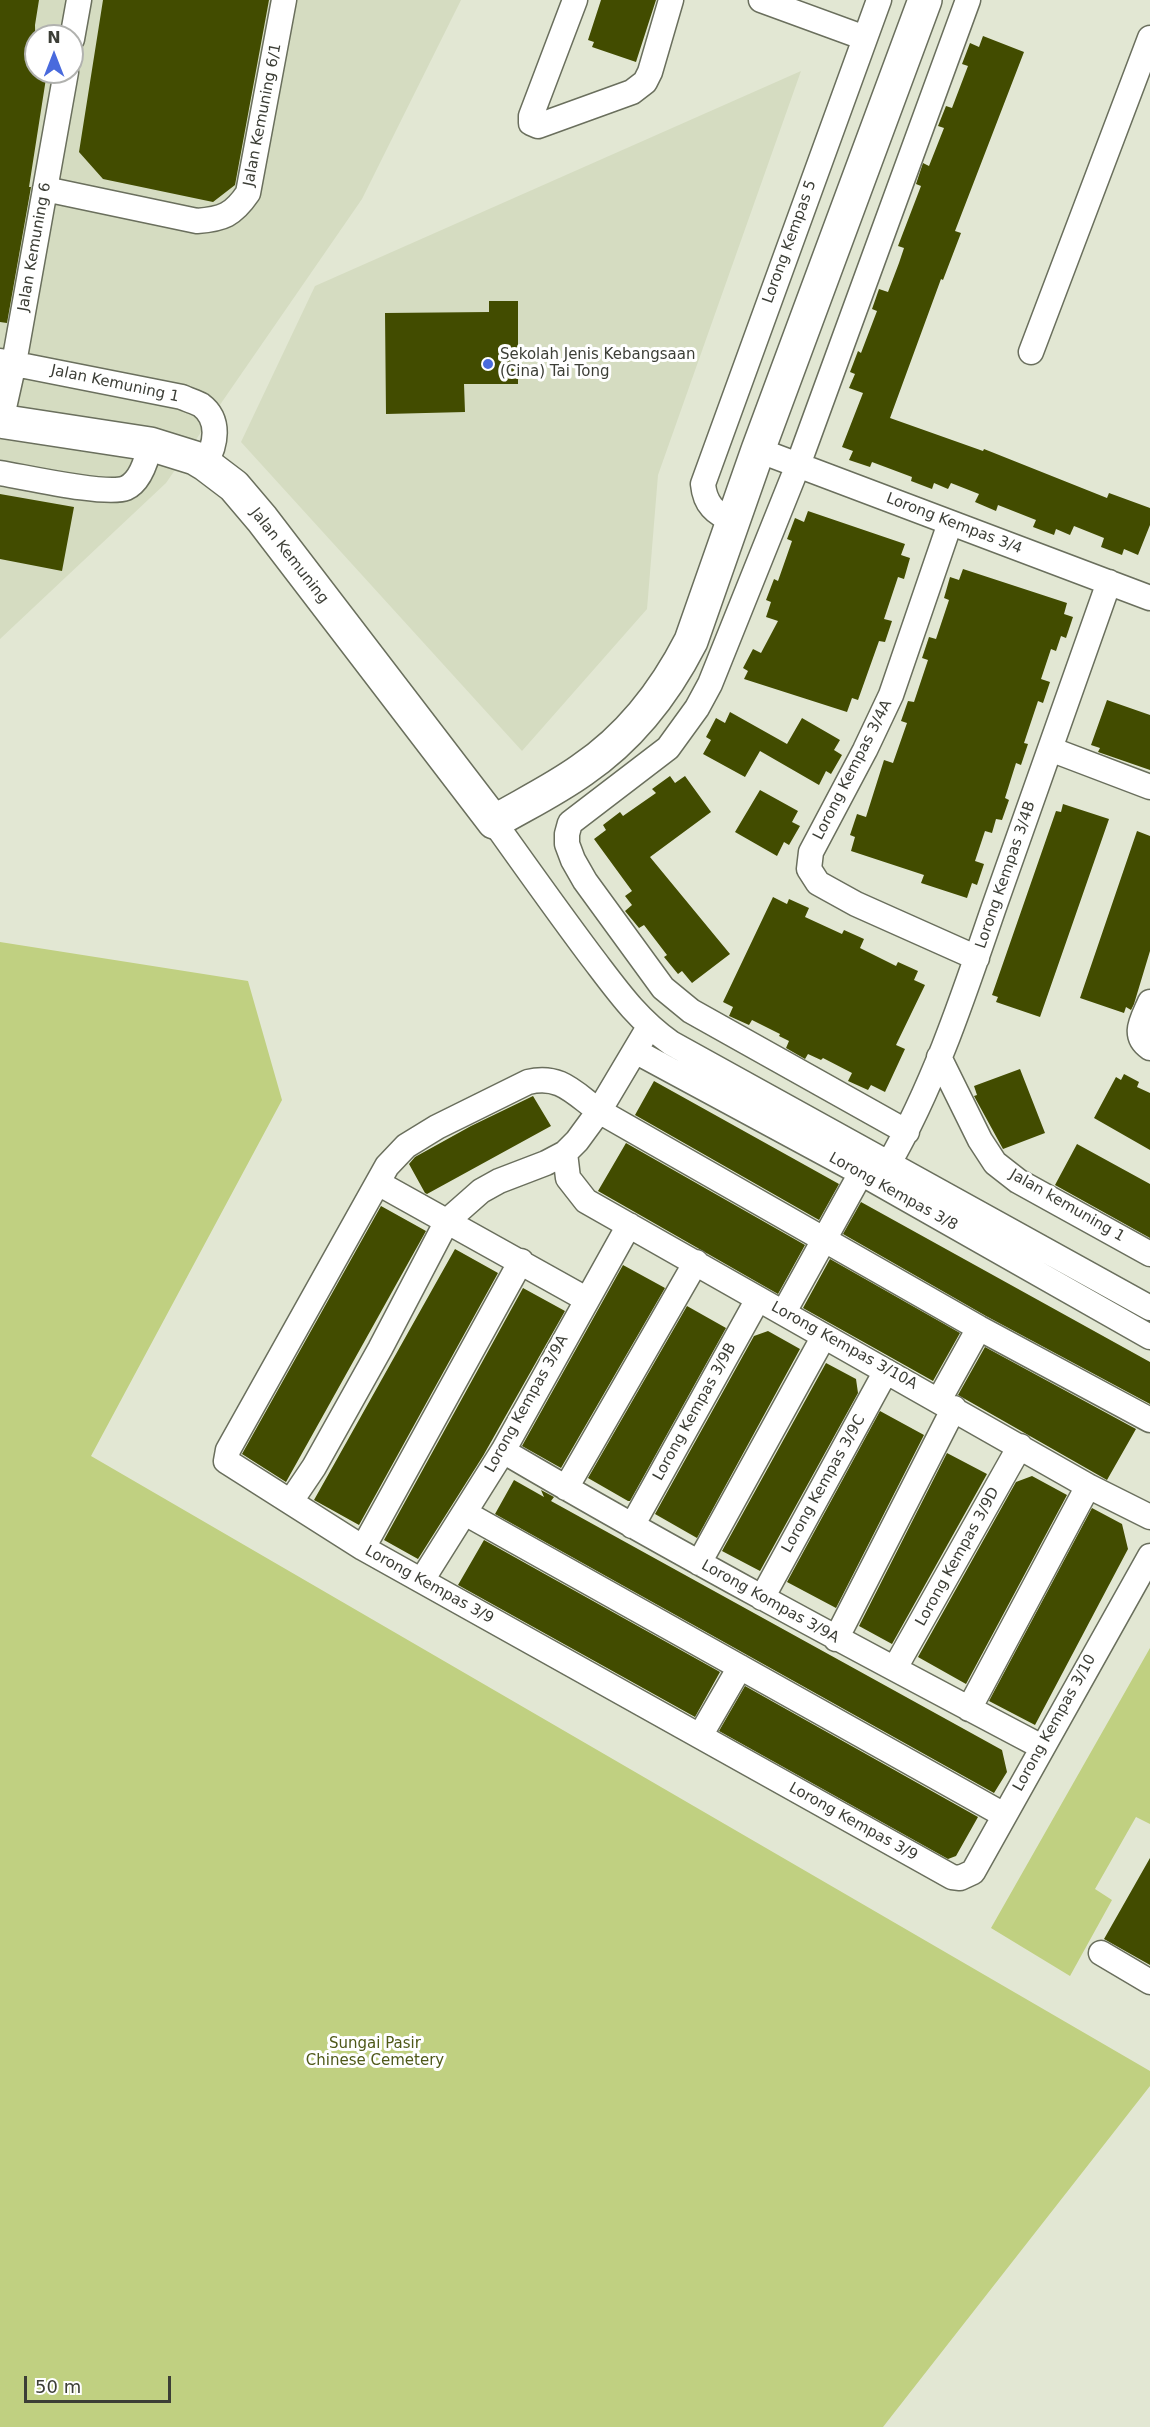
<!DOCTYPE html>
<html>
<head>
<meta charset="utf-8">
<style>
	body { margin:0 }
	#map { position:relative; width:1150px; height:2427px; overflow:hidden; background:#e2e7d3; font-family:"DejaVu Sans",sans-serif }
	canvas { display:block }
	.north { position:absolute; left:24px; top:24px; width:60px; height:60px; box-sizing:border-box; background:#fff; border:2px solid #b1b2af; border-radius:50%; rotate:0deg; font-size:16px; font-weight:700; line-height:24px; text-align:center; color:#3c3e36 }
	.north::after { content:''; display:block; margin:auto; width:21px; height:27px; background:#496add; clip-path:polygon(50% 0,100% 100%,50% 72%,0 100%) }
	.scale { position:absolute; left:24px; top:2376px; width:147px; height:27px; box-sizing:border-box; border:3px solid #3c3e36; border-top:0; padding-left:8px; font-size:18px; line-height:21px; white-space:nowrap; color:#3c3e36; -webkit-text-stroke:4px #fff; paint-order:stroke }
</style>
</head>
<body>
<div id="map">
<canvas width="1150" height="2427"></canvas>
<div class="north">N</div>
<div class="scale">50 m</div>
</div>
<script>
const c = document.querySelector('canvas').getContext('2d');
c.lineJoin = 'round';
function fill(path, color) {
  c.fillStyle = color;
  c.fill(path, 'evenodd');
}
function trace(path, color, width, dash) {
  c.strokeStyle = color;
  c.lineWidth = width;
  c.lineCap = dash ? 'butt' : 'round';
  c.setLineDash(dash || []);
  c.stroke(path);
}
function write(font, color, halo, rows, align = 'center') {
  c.font = font + ' "DejaVu Sans",sans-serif';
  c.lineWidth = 6;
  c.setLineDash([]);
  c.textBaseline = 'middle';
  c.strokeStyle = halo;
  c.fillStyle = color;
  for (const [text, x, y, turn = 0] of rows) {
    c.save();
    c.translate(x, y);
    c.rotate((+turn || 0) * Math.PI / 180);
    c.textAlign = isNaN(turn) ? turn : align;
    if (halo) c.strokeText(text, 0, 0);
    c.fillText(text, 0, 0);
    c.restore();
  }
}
fill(new Path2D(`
	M 0,0 L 461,0 L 362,199 L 166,483 L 0,639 ZM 36,36 L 72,36 L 72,72 L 36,72 Z
	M 801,71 L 658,475 L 647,609 L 522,751 L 241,442 L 315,286 Z`), '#d5dcc1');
fill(new Path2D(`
	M 0,942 L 248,981 L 282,1100 L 91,1456 L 1150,2071 L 1150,2086 L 883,2427 L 0,2427 Z
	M 1150,1648 L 1150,1824 L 1136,1817 L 1095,1889 L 1112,1900 L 1070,1976 L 991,1928 Z`), '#c0d081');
fill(new Path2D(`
	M 0,0 L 39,0 L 35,25 L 36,72 L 47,72 L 29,187 L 31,187 L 7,323 L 0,322 Z
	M 103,0 L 269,0 L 235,185 L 213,202 L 103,179 L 79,152 Z
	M 601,0 L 656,0 L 636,62 L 592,47 L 594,42 L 588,40 Z
	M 983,36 L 1024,52 L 955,231 L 961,233 L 943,280 L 941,279 L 890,418 L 983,451 L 984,449 L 1107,498 L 1109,493 L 1150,508 L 1150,525 L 1138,555 L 1124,549 L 1122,555 L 1101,547 L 1104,538 L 1074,526 L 1070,535 L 1056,529 L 1054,535 L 1033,527 L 1036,520 L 998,505 L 996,511 L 975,502 L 979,494 L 951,483 L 948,489 L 934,483 L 932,489 L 911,481 L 912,477 L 872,462 L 870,467 L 849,460 L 853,451 L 842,447 L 863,393 L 849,388 L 855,374 L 850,372 L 858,351 L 861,353 L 877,311 L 872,309 L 879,289 L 888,292 L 899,263 L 904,248 L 898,246 L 921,186 L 916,184 L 923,163 L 929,166 L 944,128 L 938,126 L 946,106 L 952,108 L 968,66 L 962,64 L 970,43 L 979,47 Z
	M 489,301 L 518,301 L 518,384 L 464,384 L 465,412 L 386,414 L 385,313 L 489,312 Z
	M 0,494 L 74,507 L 62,571 L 0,559 Z
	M 808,511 L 905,544 L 901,555 L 910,558 L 904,579 L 898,577 L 884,619 L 892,621 L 885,642 L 879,641 L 858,700 L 852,698 L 847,712 L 744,679 L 748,671 L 743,668 L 753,649 L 761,653 L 778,621 L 766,617 L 771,602 L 766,600 L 774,579 L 778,581 L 792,541 L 787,539 L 795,518 L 804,522 Z
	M 963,569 L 1067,603 L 1064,614 L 1073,617 L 1066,638 L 1061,636 L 1056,651 L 1051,649 L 1041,679 L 1050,682 L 1043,703 L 1038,701 L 1024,743 L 1028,744 L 1021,765 L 1016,763 L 1005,798 L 1009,800 L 1002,820 L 996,819 L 992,833 L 985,831 L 975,861 L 984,864 L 977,885 L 972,883 L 967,898 L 921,883 L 924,875 L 851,851 L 855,837 L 850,835 L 857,814 L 866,817 L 884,760 L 893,763 L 907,723 L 901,721 L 908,701 L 914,702 L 928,660 L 922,658 L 929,637 L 936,639 L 949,600 L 944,598 L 950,577 L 959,580 Z
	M 1107,700 L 1150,715 L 1150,770 L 1098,752 L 1100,748 L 1091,745 Z
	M 730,712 L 787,744 L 802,718 L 840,740 L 834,750 L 842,755 L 831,774 L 826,771 L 819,785 L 760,751 L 745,777 L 703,754 L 711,740 L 706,737 L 716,718 L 725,723 Z
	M 670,776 L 675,783 L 685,776 L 711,812 L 650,857 L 730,954 L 692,983 L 682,971 L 678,974 L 664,957 L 667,955 L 644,925 L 639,928 L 625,911 L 632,905 L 625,896 L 632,891 L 594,839 L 606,830 L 603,825 L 620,812 L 623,816 L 656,793 L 652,789 Z
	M 760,790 L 798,811 L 792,822 L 800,826 L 789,845 L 784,842 L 777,856 L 735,832 Z
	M 1063,804 L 1109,819 L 1040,1017 L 996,1002 L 998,997 L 992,995 L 1056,811 L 1061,812 Z
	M 1137,831 L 1150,836 L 1150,951 L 1134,1004 L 1131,1010 L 1126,1007 L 1124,1013 L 1080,998 Z
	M 773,897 L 787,904 L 789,899 L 809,908 L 805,917 L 842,934 L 844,930 L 864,939 L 860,948 L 896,966 L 898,962 L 918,971 L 914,980 L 925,985 L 896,1045 L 905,1049 L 885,1092 L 871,1085 L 868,1090 L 848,1081 L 852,1073 L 823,1058 L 821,1060 L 808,1054 L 805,1059 L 786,1048 L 789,1041 L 779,1036 L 780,1034 L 752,1020 L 749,1025 L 729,1016 L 733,1007 L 723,1002 Z
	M 1020,1069 L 1045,1133 L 1003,1149 L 974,1096 L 977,1095 L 974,1086 Z
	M 1124,1074 L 1139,1082 L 1137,1087 L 1150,1093 L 1150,1150 L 1094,1118 L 1116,1077 L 1121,1080 Z
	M 654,1081 L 839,1184 L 819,1220 L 635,1115 Z
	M 533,1096 L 551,1126 L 427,1194 L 425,1193 L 409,1164 L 415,1157 L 471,1126 Z
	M 626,1143 L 805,1245 L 778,1294 L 598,1191 Z
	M 1077,1144 L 1150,1184 L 1150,1238 L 1055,1185 Z
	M 861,1202 L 1150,1362 L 1150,1404 L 986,1316 L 843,1234 Z
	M 381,1206 L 426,1231 L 286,1482 L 242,1454 Z
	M 455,1249 L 498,1273 L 359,1525 L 314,1500 Z
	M 830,1259 L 960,1333 L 933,1381 L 803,1308 Z
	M 623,1265 L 665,1288 L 561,1468 L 522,1446 Z
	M 523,1288 L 565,1311 L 483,1456 L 418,1559 L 384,1540 Z
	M 687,1306 L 726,1328 L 630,1501 L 628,1501 L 588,1478 Z
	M 768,1331 L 800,1349 L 697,1538 L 655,1514 L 754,1336 Z
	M 985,1347 L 1136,1429 L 1107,1480 L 958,1395 Z
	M 826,1363 L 856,1379 L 858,1393 L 760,1571 L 722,1551 Z
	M 880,1411 L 924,1435 L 836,1608 L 787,1582 Z
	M 947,1453 L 987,1474 L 892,1644 L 859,1626 Z
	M 1032,1476 L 1067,1495 L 966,1684 L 918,1657 L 1016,1482 Z
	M 514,1480 L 544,1497 L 541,1490 L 554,1497 L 551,1501 L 1002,1750 L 1007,1772 L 994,1793 L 495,1514 Z
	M 1092,1508 L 1122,1524 L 1128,1549 L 1035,1725 L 989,1701 Z
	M 484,1540 L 720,1672 L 695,1717 L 458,1585 Z
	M 745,1686 L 978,1817 L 956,1856 L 948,1859 L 719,1731 Z
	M 1150,1858 L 1150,1965 L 1104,1939 Z`), '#424c00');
const street = new Path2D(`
	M 575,0 L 531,116 L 531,123 L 538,126 L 632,92 L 645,82 L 650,72 L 671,0
	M 761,0 L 865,38
	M 72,39 L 79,0
	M 45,189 L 197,221 C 223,219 233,215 248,193 L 284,0
	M 1031,352 L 1150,38
	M 0,361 L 182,397 C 188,400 196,402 201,405 C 221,420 216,445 205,464
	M 1,421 L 14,363 L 66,72
	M 758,450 L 1150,598
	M 0,473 C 25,477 107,496 126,488 C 141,481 147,459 150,444
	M 733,521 C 715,513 705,505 703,484 L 879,0
	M 950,523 L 891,695 L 865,750 L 811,852 L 809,869 L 818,883 L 856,904 L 977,958
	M 1050,749 L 1150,787
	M 494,822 C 526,867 558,912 591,956 C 617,990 636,1018 671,1043 L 1150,1308
	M 1150,1002 C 1143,1019 1131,1035 1150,1048
	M 635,1051 L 861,1173 L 1150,1337
	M 939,1057 L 980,1140 L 995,1163 L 1018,1181 L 1150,1254
	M 907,1132 L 691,1011 L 663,988 L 585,881 L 573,860 L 567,844 L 567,834 L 570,823 L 668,748 L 697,708 L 710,684 L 798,465 L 968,0
	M 565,1153 L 568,1178 L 586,1201 L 1088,1486 L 1150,1517
	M 889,1163 C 935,1083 964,994 994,907 C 1033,799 1070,690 1109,582
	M 378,1183 L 586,1299
	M 784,1312 L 861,1173
	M 939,1400 L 979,1328
	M 1150,1420 L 979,1328 L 599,1111 C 574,1093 560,1074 528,1082 L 437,1127 L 406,1146 L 387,1166 L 228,1450 L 226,1461 L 363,1548 L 952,1877 L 960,1878 L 973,1872 L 1150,1556
	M 503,1451 C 680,1555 860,1651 1042,1747
	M 566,1488 L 696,1262
	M 291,1501 L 314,1467 L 380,1349 L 447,1221 L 481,1191 L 499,1181 L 546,1163 L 565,1153 L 577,1141 L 599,1111 L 649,1027
	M 465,1513 L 1004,1815
	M 632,1526 L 758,1299
	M 363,1548 L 521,1261
	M 699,1563 L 824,1336
	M 422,1580 L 503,1451 L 629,1225
	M 762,1598 L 886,1371
	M 836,1639 L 954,1408
	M 895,1668 L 1020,1446
	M 969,1709 L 1088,1486
	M 700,1736 L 740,1667
	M 1101,1953 L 1150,1982`);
const secondary = new Path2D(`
	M 0,421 L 150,444 L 195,458 L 205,464 L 234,486 L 262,519 L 494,822 C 523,805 554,790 582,770 C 629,738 665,692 691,641 L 758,450 L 925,0`);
trace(street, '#6a6f5d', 27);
trace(secondary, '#6a6f5d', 36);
trace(street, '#fff', 24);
trace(secondary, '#fff', 33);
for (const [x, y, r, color] of [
	[488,364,6,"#496add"]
]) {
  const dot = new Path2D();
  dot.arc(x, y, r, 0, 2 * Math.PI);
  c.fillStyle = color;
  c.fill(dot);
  trace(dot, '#fff', 2);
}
write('15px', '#3c3e36', '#fff', [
	["Jalan Kemuning 6/1",263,115,-79],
	["Lorong Kempas 5",790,242,-70],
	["Jalan Kemuning 6",35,247,-80],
	["Jalan Kemuning 1",115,384,12],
	["Lorong Kempas 3/4",954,524,21],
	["Jalan Kemuning",289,556,52],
	["Lorong Kempas 3/4A",853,770,-63],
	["Lorong Kempas 3/4B",1006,875,-71],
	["Lorong Kempas 3/8",893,1192,29],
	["Jalan kemuning 1",1067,1206,30],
	["Lorong Kempas 3/10A",844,1346,29],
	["Lorong Kempas 3/9A",527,1404,-61],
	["Lorong Kempas 3/9B",695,1412,-61],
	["Lorong Kempas 3/9C",824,1484,-61],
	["Lorong Kempas 3/9D",958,1557,-61],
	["Lorong Kempas 3/9",429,1585,29],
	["Lorong Kompas 3/9A",770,1602,29],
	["Lorong Kempas 3/10",1055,1723,-61],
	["Lorong Kempas 3/9",853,1822,29]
]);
write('15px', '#3c3e36', '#fff', [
	["Sekolah Jenis Kebangsaan",500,355],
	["(Cina) Tai Tong",500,372]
], 'left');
write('15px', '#4f5919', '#fff', [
	["Sungai Pasir",375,2044],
	["Chinese Cemetery",375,2061]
]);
</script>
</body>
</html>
